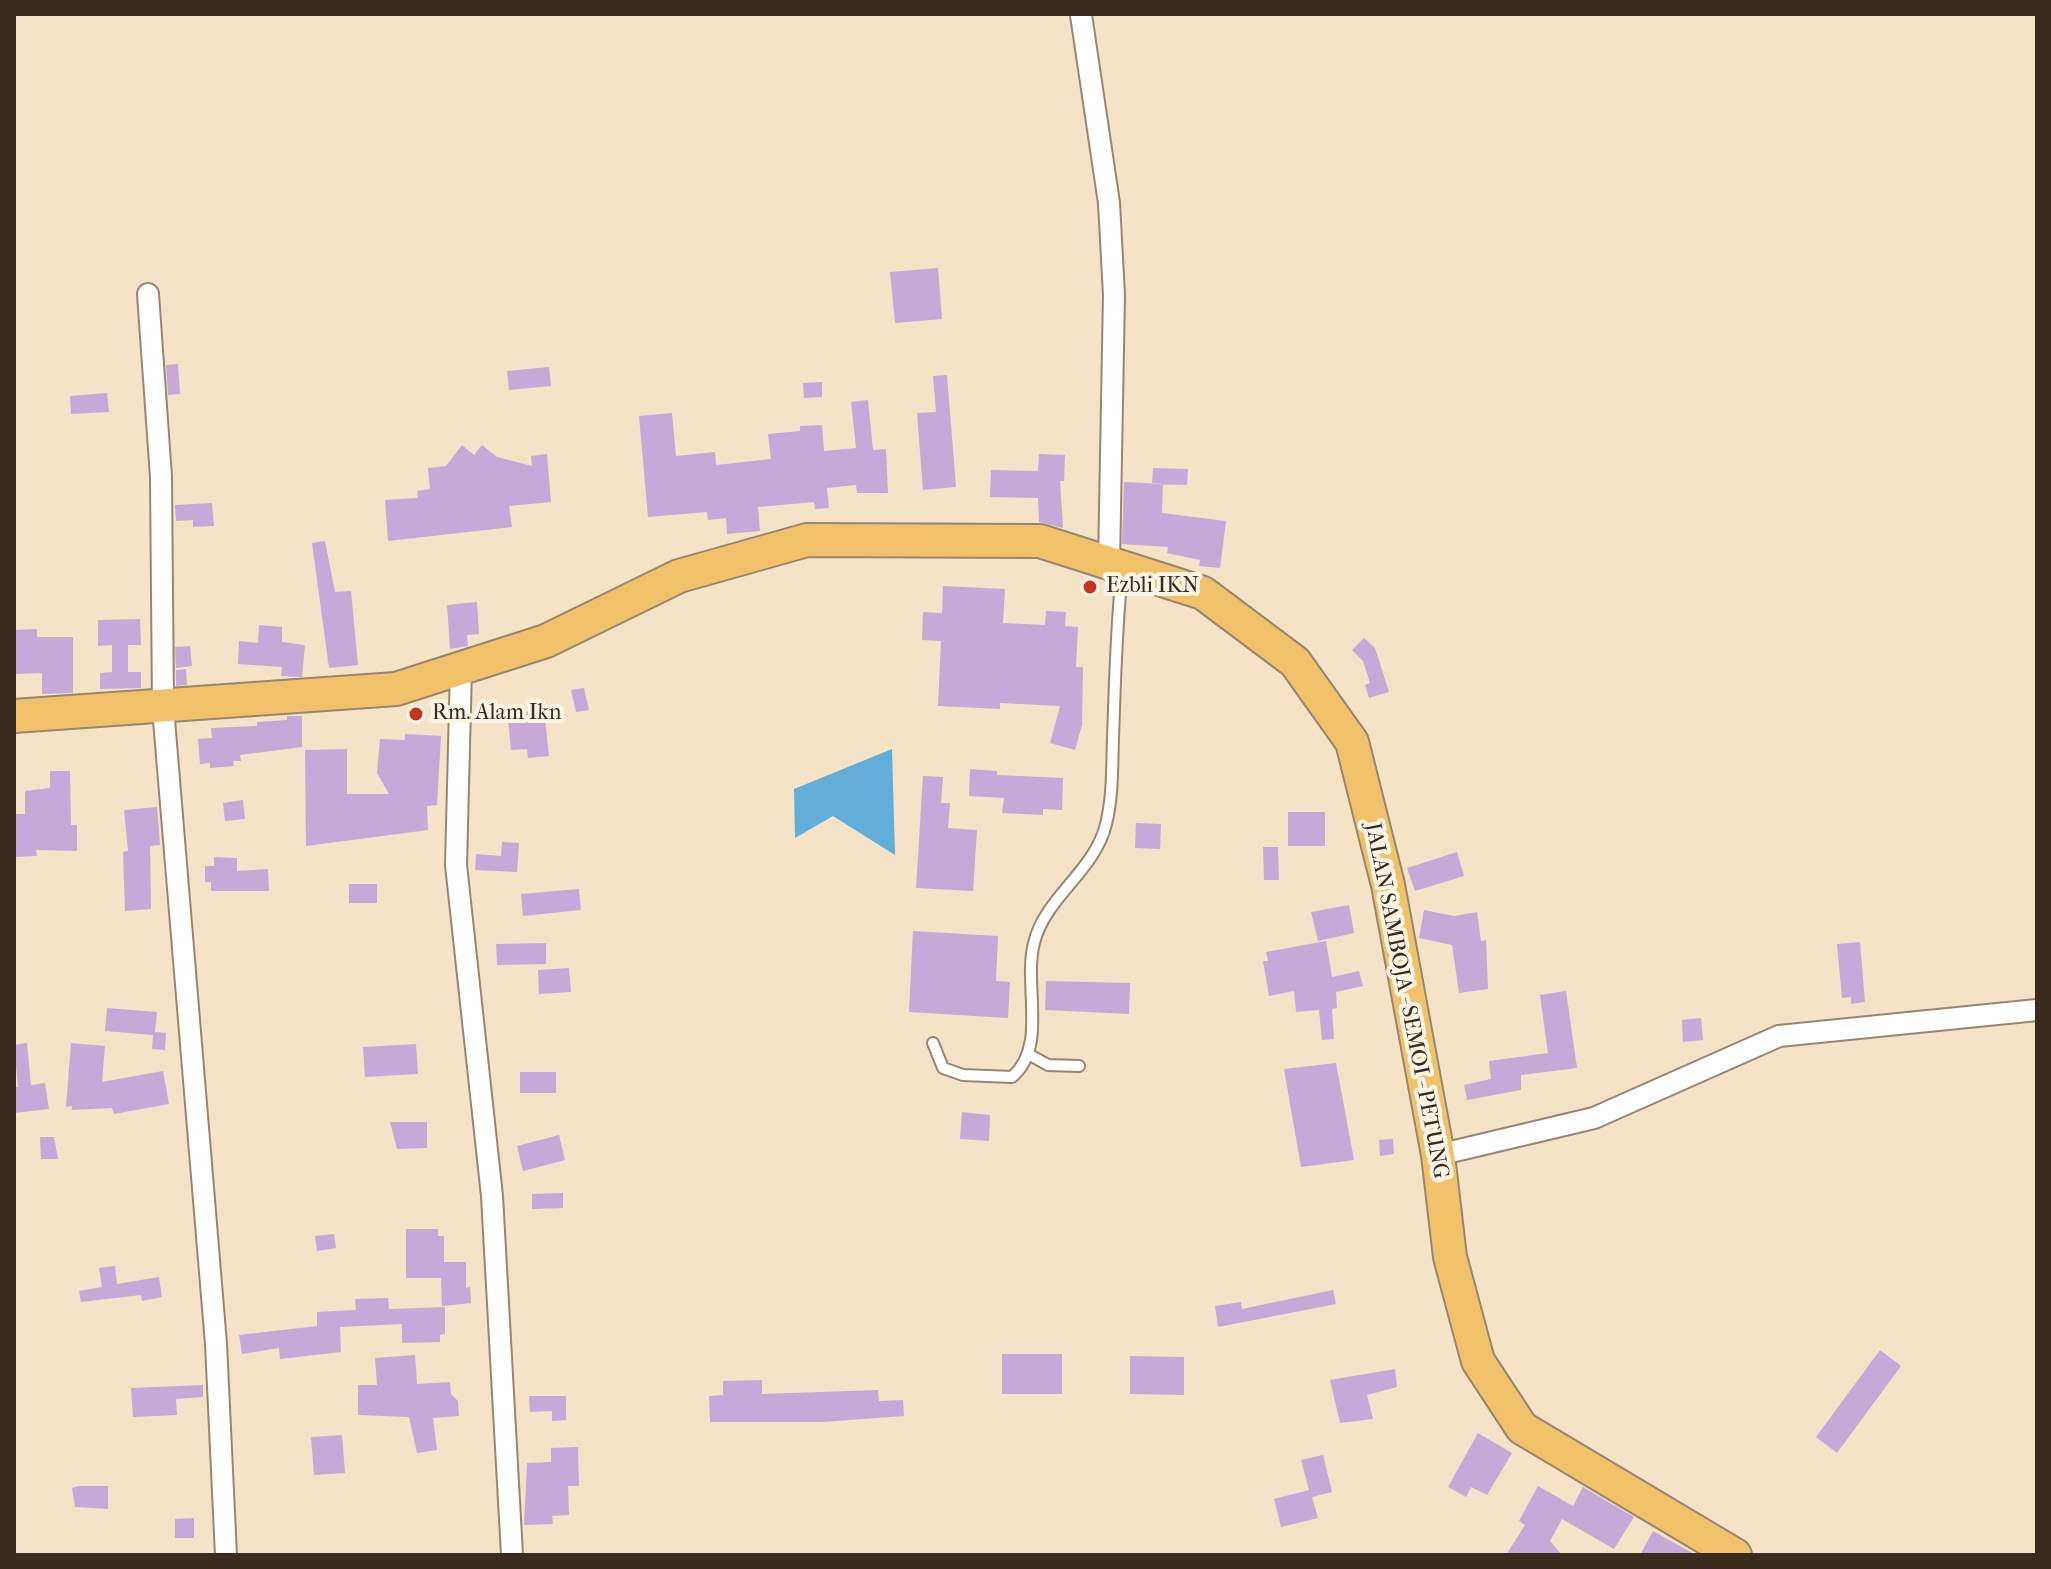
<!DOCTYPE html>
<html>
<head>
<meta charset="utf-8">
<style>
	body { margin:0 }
	#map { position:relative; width:2051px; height:1569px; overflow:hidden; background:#f4e3c7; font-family:"IM FELL French Canon",serif }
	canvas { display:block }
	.frame { position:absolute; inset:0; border:16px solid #3b2a1e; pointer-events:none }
</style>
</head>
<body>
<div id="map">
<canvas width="2051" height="1569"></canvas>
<div class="frame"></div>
</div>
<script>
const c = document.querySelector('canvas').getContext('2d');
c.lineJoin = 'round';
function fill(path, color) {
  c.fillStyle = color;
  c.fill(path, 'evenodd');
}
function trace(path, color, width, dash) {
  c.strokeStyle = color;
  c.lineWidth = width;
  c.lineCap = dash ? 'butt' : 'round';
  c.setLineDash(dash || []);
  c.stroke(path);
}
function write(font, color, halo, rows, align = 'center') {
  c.font = font + ' "IM FELL French Canon",serif';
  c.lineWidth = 8;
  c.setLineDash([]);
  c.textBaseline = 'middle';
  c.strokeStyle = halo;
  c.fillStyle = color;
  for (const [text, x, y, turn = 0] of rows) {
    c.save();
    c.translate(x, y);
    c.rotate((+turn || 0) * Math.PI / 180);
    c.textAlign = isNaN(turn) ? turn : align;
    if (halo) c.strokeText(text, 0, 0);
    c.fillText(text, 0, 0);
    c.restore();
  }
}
fill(new Path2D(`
	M 892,749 L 895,855 L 833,816 L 795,838 L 794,789 Z`), '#63addb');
fill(new Path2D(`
	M 938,268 L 942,319 L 895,323 L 890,272 Z
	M 178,364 L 180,394 L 168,395 L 166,365 Z
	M 549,367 L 551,386 L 509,390 L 507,371 Z
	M 947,375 L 956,487 L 923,490 L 917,413 L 936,412 L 933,376 Z
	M 822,382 L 822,397 L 804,398 L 803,383 Z
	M 107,393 L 109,412 L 71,414 L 70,396 Z
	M 868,400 L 873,450 L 886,449 L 888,493 L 857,493 L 856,485 L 827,488 L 829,508 L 815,509 L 814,502 L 758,507 L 760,531 L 727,534 L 726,518 L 708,520 L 707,512 L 648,517 L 639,416 L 672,413 L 676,456 L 715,452 L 716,465 L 771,459 L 768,434 L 800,431 L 800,426 L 822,425 L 824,451 L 856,448 L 851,402 Z
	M 462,445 L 474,455 L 482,445 L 497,457 L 532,466 L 531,456 L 547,454 L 551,502 L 509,506 L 512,527 L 388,541 L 385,500 L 418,498 L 417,491 L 430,489 L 428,468 L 446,466 Z
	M 1039,454 L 1065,455 L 1064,481 L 1060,481 L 1063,528 L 1039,522 L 1038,498 L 990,497 L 991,470 L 1038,471 Z
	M 1153,468 L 1188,469 L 1187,485 L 1152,484 Z
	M 1124,482 L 1163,484 L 1162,513 L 1226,521 L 1220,568 L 1199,566 L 1200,560 L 1167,553 L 1168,547 L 1122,544 Z
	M 212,503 L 214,526 L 193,527 L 193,520 L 176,521 L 175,505 Z
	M 325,541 L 335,592 L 351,591 L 358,665 L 329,668 L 312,543 Z
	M 943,586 L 1005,589 L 1003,623 L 1045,625 L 1046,611 L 1066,612 L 1065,626 L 1078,627 L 1076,667 L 1083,667 L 1082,725 L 1075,750 L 1050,743 L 1060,706 L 1000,703 L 1000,709 L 938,706 L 941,641 L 922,640 L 923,612 L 942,613 Z
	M 477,602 L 479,634 L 467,635 L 468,646 L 450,649 L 447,605 Z
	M 140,619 L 141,645 L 128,645 L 128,672 L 141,672 L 141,688 L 100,689 L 100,673 L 112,672 L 112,645 L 98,646 L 98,620 Z
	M 259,625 L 282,627 L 282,642 L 305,645 L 302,677 L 281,676 L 282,667 L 238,664 L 239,641 L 258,643 Z
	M 37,629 L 37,637 L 73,637 L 73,693 L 42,694 L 42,673 L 14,674 L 14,630 Z
	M 1364,638 L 1375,648 L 1389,692 L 1369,698 L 1365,685 L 1370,683 L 1363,661 L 1352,650 Z
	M 190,646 L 192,666 L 176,668 L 175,647 Z
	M 186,669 L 187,685 L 176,686 L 176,670 Z
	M 584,688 L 589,710 L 576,712 L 571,690 Z
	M 544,710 L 549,756 L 528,758 L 527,749 L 511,750 L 508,719 L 524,718 L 524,712 Z
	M 287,716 L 302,716 L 302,747 L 240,755 L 241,761 L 233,761 L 234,766 L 210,768 L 210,763 L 200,764 L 198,739 L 212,738 L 211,728 L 257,726 L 257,722 L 287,720 Z
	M 405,734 L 441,736 L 437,805 L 427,806 L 428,830 L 306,846 L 305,750 L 347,749 L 347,794 L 389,794 L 377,773 L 380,739 L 405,740 Z
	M 970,769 L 997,771 L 997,775 L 1063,778 L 1062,810 L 1043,809 L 1043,815 L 1002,813 L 1004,798 L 969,796 Z
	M 50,771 L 70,771 L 71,825 L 77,825 L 77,851 L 36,850 L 37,856 L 14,857 L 14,814 L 25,814 L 25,791 L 50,788 Z
	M 923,776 L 943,777 L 941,803 L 950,803 L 948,828 L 977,830 L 973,891 L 916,888 Z
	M 243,800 L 245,819 L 225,821 L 223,803 Z
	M 157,807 L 160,845 L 150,846 L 151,909 L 125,911 L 123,852 L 128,851 L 124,810 Z
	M 1288,812 L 1325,812 L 1325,846 L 1288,846 Z
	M 1136,823 L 1161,824 L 1160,849 L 1135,848 Z
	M 502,842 L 519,843 L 517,872 L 475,870 L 476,854 L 501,856 Z
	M 1263,847 L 1278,847 L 1279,880 L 1264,880 Z
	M 1457,852 L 1464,876 L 1415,891 L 1407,868 Z
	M 214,857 L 237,858 L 237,871 L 268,869 L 269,891 L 211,891 L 211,882 L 205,882 L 205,866 L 214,866 Z
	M 349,884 L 377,884 L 377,903 L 349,903 Z
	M 579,889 L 581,910 L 523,916 L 521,894 Z
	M 1349,905 L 1354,933 L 1318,941 L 1311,912 Z
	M 1424,910 L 1454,916 L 1477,912 L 1481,941 L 1486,940 L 1488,989 L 1459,993 L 1452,945 L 1419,938 Z
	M 913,931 L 998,936 L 996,981 L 1010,982 L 1008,1018 L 909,1012 Z
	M 1326,941 L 1332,977 L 1359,971 L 1363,986 L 1336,992 L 1337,1008 L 1332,1009 L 1334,1039 L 1322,1040 L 1319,1010 L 1296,1012 L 1294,991 L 1269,996 L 1263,961 L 1268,961 L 1266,952 Z
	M 1860,942 L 1865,1002 L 1851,1004 L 1851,997 L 1842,998 L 1837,944 Z
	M 546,943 L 546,964 L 497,965 L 496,944 Z
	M 569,968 L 571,992 L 539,994 L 538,970 Z
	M 1046,981 L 1130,983 L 1129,1014 L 1045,1010 Z
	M 1566,991 L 1577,1068 L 1521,1075 L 1521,1090 L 1467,1100 L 1464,1085 L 1491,1079 L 1489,1061 L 1548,1053 L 1540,995 Z
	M 107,1008 L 157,1012 L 155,1032 L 166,1033 L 165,1050 L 152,1049 L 153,1035 L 105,1031 Z
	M 1701,1018 L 1703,1040 L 1683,1042 L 1682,1020 Z
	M 27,1043 L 31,1085 L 45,1083 L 49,1109 L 14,1113 L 14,1087 L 18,1087 L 14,1045 Z
	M 71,1043 L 105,1046 L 102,1082 L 163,1071 L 169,1104 L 114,1114 L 112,1108 L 72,1110 L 72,1106 L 66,1107 Z
	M 416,1044 L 418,1074 L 365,1077 L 363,1047 Z
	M 1336,1063 L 1354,1160 L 1301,1167 L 1284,1069 Z
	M 520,1072 L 556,1072 L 556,1093 L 520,1093 Z
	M 962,1112 L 990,1115 L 989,1141 L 960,1139 Z
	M 390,1122 L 427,1122 L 427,1148 L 397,1149 Z
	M 559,1135 L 565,1160 L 523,1171 L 517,1146 Z
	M 40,1137 L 54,1137 L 58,1159 L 41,1159 Z
	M 1393,1139 L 1394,1154 L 1380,1156 L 1379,1140 Z
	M 563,1193 L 563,1208 L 532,1209 L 532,1194 Z
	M 406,1229 L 438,1229 L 438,1236 L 444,1236 L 444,1262 L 466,1262 L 466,1288 L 470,1287 L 471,1303 L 442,1306 L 441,1278 L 406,1278 Z
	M 334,1234 L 336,1248 L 317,1251 L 315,1236 Z
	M 115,1266 L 117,1284 L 159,1277 L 162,1297 L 142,1301 L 141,1295 L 81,1302 L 79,1291 L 102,1287 L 99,1268 Z
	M 1333,1290 L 1336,1304 L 1218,1327 L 1215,1306 L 1241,1302 L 1242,1309 Z
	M 388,1298 L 389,1309 L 445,1307 L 445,1334 L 440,1335 L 440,1342 L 402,1343 L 402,1324 L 340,1327 L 341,1352 L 280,1359 L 279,1348 L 242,1354 L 239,1335 L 317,1326 L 317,1312 L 356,1310 L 355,1299 Z
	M 1880,1350 L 1901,1366 L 1837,1453 L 1816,1437 Z
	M 1002,1354 L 1062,1354 L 1062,1394 L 1002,1394 Z
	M 415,1355 L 417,1384 L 450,1382 L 451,1394 L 458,1401 L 459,1416 L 433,1418 L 437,1450 L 417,1453 L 409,1417 L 358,1415 L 358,1385 L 377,1385 L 375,1358 Z
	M 1130,1356 L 1184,1357 L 1184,1395 L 1130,1394 Z
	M 1395,1369 L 1397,1387 L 1367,1395 L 1373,1419 L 1340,1423 L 1330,1380 Z
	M 762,1380 L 762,1394 L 878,1390 L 879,1401 L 903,1400 L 904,1416 L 823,1422 L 710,1422 L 709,1396 L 723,1395 L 723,1381 Z
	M 203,1385 L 203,1397 L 176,1399 L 177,1415 L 133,1417 L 131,1388 Z
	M 529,1396 L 566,1396 L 566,1420 L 552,1421 L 552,1411 L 530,1412 Z
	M 1478,1433 L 1512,1453 L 1487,1495 L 1471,1487 L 1466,1497 L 1448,1487 Z
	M 342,1435 L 345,1473 L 314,1475 L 311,1437 Z
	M 578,1447 L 579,1486 L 568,1486 L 569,1515 L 552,1516 L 553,1524 L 524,1525 L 527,1463 L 551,1462 L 551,1448 Z
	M 1323,1455 L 1332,1492 L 1312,1497 L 1318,1518 L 1281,1527 L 1274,1499 L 1309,1490 L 1301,1460 Z
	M 79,1486 L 108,1486 L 108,1509 L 75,1507 L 72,1488 Z
	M 1538,1486 L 1573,1506 L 1583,1487 L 1634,1517 L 1614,1549 L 1562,1519 L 1550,1541 L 1562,1555 L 1506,1555 L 1525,1525 L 1519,1521 Z
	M 194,1518 L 194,1538 L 175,1538 L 175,1519 Z
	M 1653,1531 L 1696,1555 L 1640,1555 Z`), '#c6a9d8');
const service = new Path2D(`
	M 933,1043 L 943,1068 L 963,1075 L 1012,1077 C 1048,1046 1023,986 1034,943 C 1045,897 1095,871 1106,824 C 1113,796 1112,766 1113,738 C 1115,683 1116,628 1122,573
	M 1030,1055 L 1048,1065 L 1079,1066`);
const minor = new Path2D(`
	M 1081,15 L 1109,203 L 1114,295 L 1109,563
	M 148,294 L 161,477 L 163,708 L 216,1344 L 226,1555
	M 461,668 L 456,865 L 492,1196 L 512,1555
	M 1438,1155 L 1594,1118 L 1779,1036 L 2037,1010`);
const trunk = new Path2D(`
	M 14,716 L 396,689 L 546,641 L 679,576 L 807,540 L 1040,541 L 1203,593 L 1295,662 L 1352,742 L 1388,885 L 1438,1155 L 1450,1257 L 1478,1361 L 1522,1428 L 1735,1555`);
trace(service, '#988672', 14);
trace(minor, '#988672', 24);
trace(trunk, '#988672', 36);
trace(service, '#fff', 10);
trace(minor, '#fff', 20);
trace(trunk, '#f2c26a', 32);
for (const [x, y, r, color] of [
	[1090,587,8,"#c8321e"],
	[416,714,8,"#c8321e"]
]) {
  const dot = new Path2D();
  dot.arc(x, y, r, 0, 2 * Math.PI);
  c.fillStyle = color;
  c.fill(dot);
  trace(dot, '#fcf5e5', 3);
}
write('22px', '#3b2a1e', '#fcf5e5', [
	["Ezbli IKN",1106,587],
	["Rm. Alam Ikn",432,714]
], 'left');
write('22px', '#3b2a1e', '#fcf5e5', [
	["JALAN SAMBOJA - SEMOI - PETUNG",1406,1001,79]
]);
</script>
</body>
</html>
